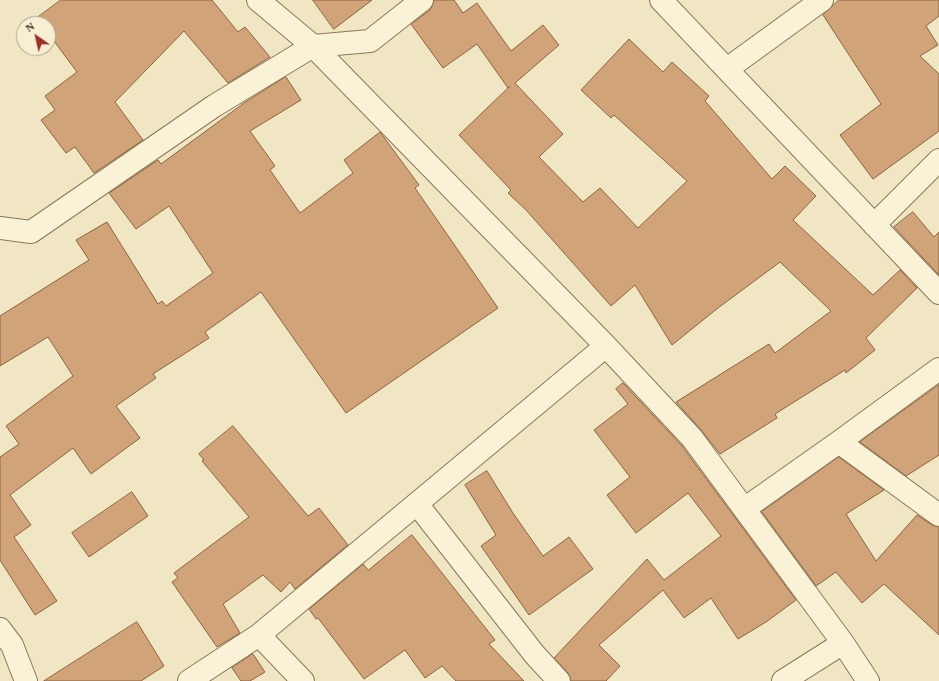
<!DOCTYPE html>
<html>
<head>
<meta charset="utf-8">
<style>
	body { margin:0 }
	#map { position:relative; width:939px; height:681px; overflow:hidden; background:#f0e6c4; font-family:"Times New Roman",serif }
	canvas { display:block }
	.north { position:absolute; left:16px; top:16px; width:40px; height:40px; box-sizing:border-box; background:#f7efd4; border:1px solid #aca28b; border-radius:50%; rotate:326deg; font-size:11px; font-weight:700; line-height:16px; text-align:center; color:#3b2e1e }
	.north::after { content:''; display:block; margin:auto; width:14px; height:18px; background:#9d2f27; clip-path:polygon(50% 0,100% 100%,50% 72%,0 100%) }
</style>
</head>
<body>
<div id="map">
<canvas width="939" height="681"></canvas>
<div class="north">N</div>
</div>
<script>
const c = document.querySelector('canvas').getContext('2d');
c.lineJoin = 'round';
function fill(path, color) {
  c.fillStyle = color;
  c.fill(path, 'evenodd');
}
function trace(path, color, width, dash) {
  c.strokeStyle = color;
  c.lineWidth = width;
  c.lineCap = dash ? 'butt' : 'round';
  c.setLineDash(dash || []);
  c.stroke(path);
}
const building = new Path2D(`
	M 61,0 L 212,0 L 238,32 L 245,27 L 270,57 L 228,83 L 184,31 L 115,102 L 143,140 L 94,173 L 75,147 L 66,153 L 41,120 L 55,110 L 45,96 L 77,72 L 48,33 L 48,24 L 41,24 L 37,18 Z
	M 313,0 L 372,0 L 334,29 Z
	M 434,0 L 454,0 L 463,13 L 477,3 L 511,51 L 543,25 L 559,45 L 515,83 L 563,134 L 539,157 L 583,202 L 600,188 L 638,228 L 687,181 L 614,115 L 611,118 L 581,90 L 629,39 L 663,72 L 672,62 L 709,96 L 705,101 L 772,179 L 785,166 L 816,196 L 793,220 L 873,295 L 900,270 L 917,288 L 866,338 L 875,350 L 846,373 L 845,370 L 775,414 L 777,418 L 720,454 L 701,430 L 676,402 L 769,344 L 775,353 L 831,311 L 780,262 L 718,308 L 672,345 L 635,285 L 611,306 L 526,210 L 508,193 L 511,190 L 459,135 L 510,86 L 508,88 L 477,44 L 443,68 L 411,24 L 430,10 Z
	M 839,0 L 939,0 L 939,16 L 926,26 L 938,45 L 920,56 L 939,74 L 939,131 L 873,179 L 840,135 L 881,104 L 823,15 Z
	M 286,77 L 301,100 L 250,131 L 275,166 L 270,170 L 300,213 L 353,173 L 344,160 L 380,132 L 419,185 L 415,188 L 498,308 L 346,413 L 261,292 L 205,332 L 209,338 L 153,374 L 156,378 L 116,406 L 140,438 L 91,474 L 73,448 L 10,495 L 31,525 L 14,537 L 57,601 L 35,615 L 0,560 L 0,457 L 19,444 L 6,426 L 73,376 L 48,337 L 0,366 L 0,316 L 89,260 L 76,240 L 107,222 L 158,304 L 162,301 L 166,306 L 213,273 L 169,206 L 136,229 L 109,193 L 158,160 L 161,164 L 244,103 Z
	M 913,212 L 934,237 L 939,232 L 939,275 L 894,227 Z
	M 623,383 L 682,446 L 796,600 L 766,622 L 738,639 L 711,598 L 684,618 L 663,590 L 599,645 L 620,666 L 606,681 L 571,681 L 568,673 L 554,658 L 647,559 L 664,580 L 721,536 L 688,493 L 636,533 L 607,495 L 630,477 L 594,430 L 628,404 L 616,389 Z
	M 939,385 L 939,455 L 906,476 L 860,442 Z
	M 233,426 L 308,516 L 319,508 L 348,545 L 295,589 L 290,582 L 281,592 L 263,575 L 223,604 L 240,633 L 217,647 L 172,582 L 178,578 L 174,573 L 249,517 L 202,461 L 204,460 L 199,454 Z
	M 839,457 L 884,490 L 846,514 L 876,561 L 917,515 L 932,525 L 939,527 L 939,635 L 884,584 L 862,603 L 836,572 L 816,586 L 762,512 Z
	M 487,471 L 513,513 L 543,556 L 569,537 L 593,569 L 529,615 L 481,546 L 496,535 L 465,485 Z
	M 132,492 L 148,516 L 89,557 L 72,533 Z
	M 412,535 L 495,640 L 489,644 L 524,681 L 456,681 L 442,666 L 425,678 L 405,650 L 364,679 L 318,618 L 316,619 L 309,609 L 363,564 L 368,570 Z
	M 137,622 L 164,666 L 141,681 L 44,681 Z
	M 253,654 L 265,672 L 250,681 L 241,681 L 232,668 Z`);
fill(building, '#d0a378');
trace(building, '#8c633e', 1);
const minor = new Path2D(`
	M 258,0 L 313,46 L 606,346 L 692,438 L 843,643 L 868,681
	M 661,0 L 939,293
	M 727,69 L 822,0
	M 874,225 L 939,160
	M 0,228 L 31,232 L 214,106 L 313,46 L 370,41 L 422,0
	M 839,442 L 939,515
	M 417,504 L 535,655 L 559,681
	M 744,509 L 839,442 L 939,369
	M 0,629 L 12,645 L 26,681
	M 259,635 L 303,681
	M 189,681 L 259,635 L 606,346
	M 783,681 L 843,643`);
trace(minor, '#8b7859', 24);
trace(minor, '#faf2d7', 22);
</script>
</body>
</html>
